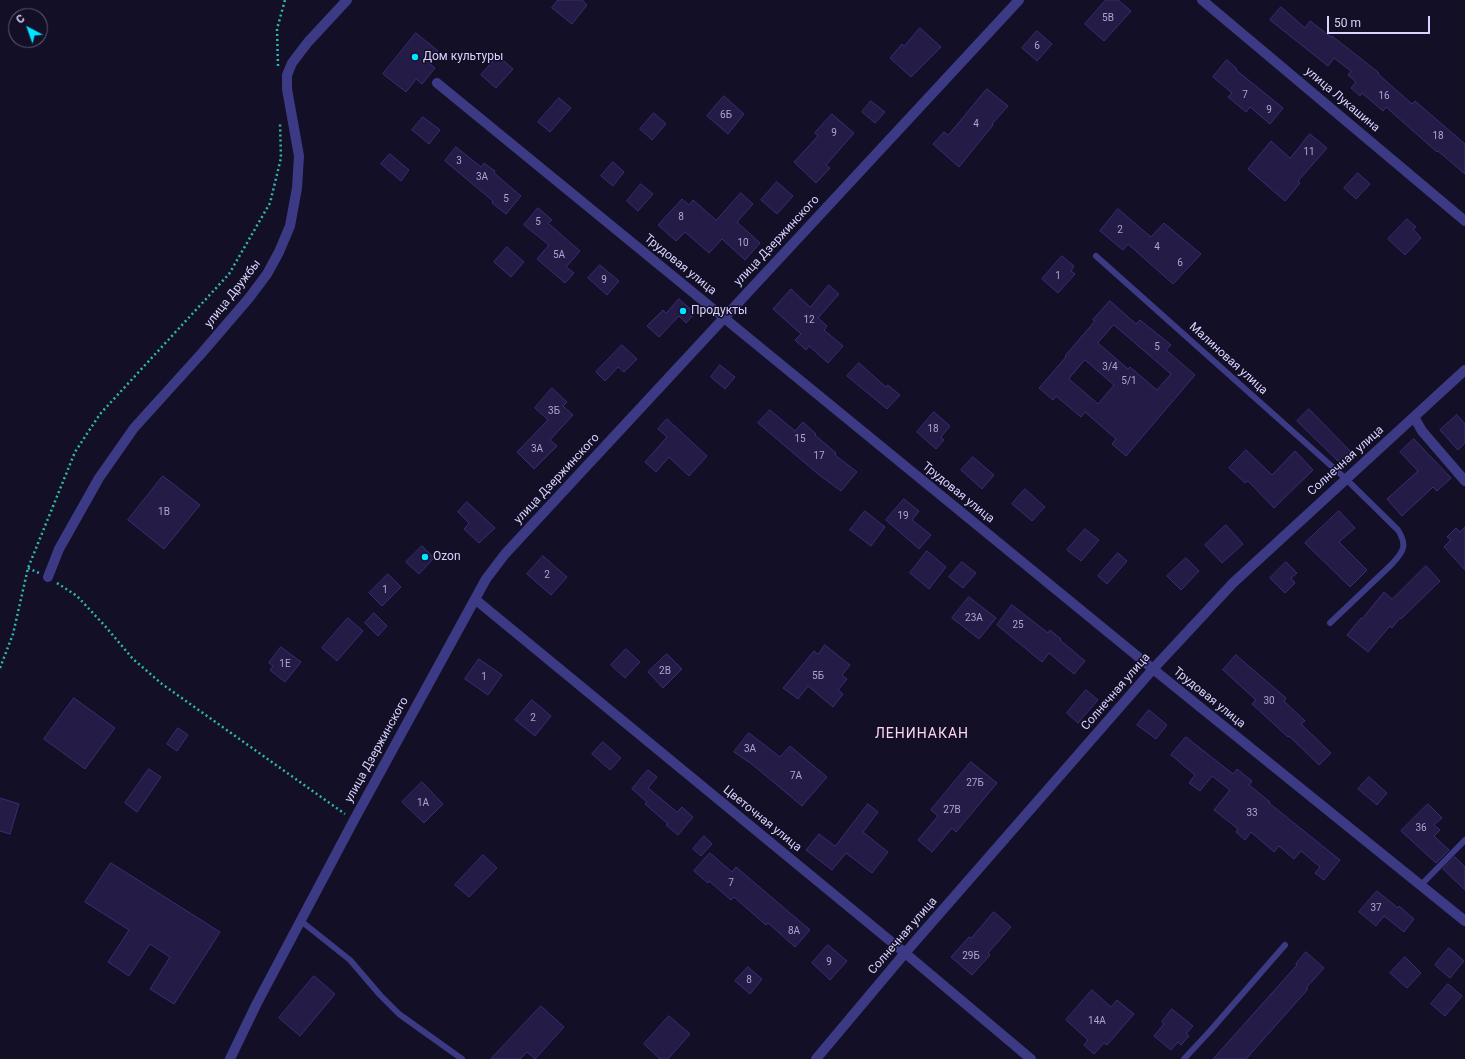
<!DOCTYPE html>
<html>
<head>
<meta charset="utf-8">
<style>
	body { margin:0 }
	#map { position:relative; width:1465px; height:1059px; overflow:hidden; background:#130f26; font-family:Roboto,sans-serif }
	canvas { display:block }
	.north { position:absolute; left:8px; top:8px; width:40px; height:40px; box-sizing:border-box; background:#130f26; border:1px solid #625e7d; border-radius:50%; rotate:319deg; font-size:11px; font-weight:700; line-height:16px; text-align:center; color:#d9d4ff }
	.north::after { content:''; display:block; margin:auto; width:14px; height:18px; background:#00e5ff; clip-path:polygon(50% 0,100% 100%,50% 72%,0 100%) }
	.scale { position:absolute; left:1327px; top:16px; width:103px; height:18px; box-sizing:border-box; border:2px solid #d9d4ff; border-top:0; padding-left:5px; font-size:12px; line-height:14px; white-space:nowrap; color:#d9d4ff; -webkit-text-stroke:3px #130f26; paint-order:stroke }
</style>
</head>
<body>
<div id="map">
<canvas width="1465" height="1059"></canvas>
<div class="north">С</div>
<div class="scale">50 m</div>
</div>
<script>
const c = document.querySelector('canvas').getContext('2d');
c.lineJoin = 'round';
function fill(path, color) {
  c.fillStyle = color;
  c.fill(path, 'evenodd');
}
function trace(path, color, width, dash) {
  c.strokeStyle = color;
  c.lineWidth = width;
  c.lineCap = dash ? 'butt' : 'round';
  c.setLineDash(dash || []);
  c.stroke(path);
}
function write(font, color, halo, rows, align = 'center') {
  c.font = font + ' Roboto,sans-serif';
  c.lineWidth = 3;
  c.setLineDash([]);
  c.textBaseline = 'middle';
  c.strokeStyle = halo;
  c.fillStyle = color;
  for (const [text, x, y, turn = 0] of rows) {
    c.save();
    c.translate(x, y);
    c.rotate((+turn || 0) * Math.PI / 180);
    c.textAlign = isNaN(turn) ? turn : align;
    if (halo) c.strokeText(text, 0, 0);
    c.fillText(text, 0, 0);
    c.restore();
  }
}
const building = new Path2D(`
	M 558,0 L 582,0 L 587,5 L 572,24 L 552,8 Z
	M 1106,0 L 1118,0 L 1131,11 L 1104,41 L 1085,24 Z
	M 1281,7 L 1305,28 L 1310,21 L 1331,37 L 1332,36 L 1379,73 L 1378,74 L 1412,104 L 1415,101 L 1465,144 L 1465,174 L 1438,151 L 1437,152 L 1386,107 L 1383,111 L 1362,93 L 1360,96 L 1351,88 L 1356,82 L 1348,75 L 1351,71 L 1334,58 L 1328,66 L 1270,20 Z
	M 920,28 L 941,47 L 911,77 L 890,58 L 902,44 L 904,46 Z
	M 1037,31 L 1052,44 L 1037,61 L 1022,48 Z
	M 416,33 L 438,51 L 429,63 L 435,68 L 422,84 L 416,79 L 406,92 L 383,74 Z
	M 498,56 L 513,69 L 496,88 L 481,75 Z
	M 1227,60 L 1237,69 L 1236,70 L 1283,108 L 1270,124 L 1250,107 L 1246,112 L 1228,97 L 1232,93 L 1213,77 Z
	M 987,89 L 1008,106 L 992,124 L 993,125 L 959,167 L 933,144 L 944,132 L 948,135 Z
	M 724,96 L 744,114 L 728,134 L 707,116 Z
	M 559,98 L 571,108 L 550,132 L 538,122 Z
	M 871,101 L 885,112 L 875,123 L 862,112 Z
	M 654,113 L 666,124 L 652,140 L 640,129 Z
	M 832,114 L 854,133 L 826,165 L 830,168 L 816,183 L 794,162 L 818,136 L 815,133 Z
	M 423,117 L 440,130 L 429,144 L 412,130 Z
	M 1310,134 L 1327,148 L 1298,181 L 1300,183 L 1285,201 L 1248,169 L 1271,141 L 1290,158 Z
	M 456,147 L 481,167 L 484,163 L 495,171 L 494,173 L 521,196 L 506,214 L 492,203 L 493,201 L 445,161 Z
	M 390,154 L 409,170 L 401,181 L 381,164 Z
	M 613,162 L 624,172 L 613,186 L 601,176 Z
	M 1358,173 L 1370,184 L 1356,199 L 1344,188 Z
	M 777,182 L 793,196 L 777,214 L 761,200 Z
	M 641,184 L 653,194 L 638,211 L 627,201 Z
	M 741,193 L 753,204 L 737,222 L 760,243 L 745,260 L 722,239 L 709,253 L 685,232 L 676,241 L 658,225 L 682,199 L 689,205 L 693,200 L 716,220 Z
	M 538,208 L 552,220 L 548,223 L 580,251 L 566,267 L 574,273 L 565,283 L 537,259 L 549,245 L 524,225 Z
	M 1118,209 L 1151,237 L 1164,223 L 1201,254 L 1173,284 L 1128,244 L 1123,250 L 1100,231 Z
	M 1407,219 L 1416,227 L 1413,229 L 1421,238 L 1405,255 L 1388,239 Z
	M 507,247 L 524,262 L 511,277 L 494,262 Z
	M 1062,256 L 1074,266 L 1071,271 L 1075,274 L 1058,293 L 1042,279 Z
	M 600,265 L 619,281 L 607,295 L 588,278 Z
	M 829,285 L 839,294 L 818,318 L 827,326 L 824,330 L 843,346 L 828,363 L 809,346 L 806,350 L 795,340 L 801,334 L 773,309 L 791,289 L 810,307 Z
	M 679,299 L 695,313 L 686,323 L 679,316 L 659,337 L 647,326 L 663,310 L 666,313 Z
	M 1110,301 L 1136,324 L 1140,320 L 1171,345 L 1166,350 L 1195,375 L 1126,456 L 1112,444 L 1116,439 L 1085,412 L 1081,417 L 1056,396 L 1053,400 L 1039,388 L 1066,357 L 1065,356 L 1095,321 L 1093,320 ZM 1114,325 L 1171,374 L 1157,390 L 1130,367 L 1128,369 L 1098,343 ZM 1085,360 L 1114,385 L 1098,404 L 1069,379 Z
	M 622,345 L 637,359 L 624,372 L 618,367 L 605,381 L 596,372 Z
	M 859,363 L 886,387 L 888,385 L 900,395 L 887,409 L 847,376 Z
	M 720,365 L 735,377 L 725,389 L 711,377 Z
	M 552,388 L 567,402 L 563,406 L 573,415 L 550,440 L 557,446 L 534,469 L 517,452 L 548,420 L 535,408 Z
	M 1309,409 L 1352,453 L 1341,464 L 1297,421 Z
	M 770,410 L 795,431 L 803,422 L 816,434 L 815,435 L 836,453 L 835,455 L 857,472 L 841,491 L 818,474 L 758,423 Z
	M 934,412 L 950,426 L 941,437 L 944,440 L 936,449 L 917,432 Z
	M 1457,415 L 1465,424 L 1465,443 L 1458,450 L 1440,430 Z
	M 667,419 L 707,456 L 689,476 L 669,457 L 656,472 L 645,462 L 667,437 L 658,429 Z
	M 1414,439 L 1451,478 L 1437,491 L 1433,487 L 1402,516 L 1387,499 L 1418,471 L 1400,452 Z
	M 1246,450 L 1272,475 L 1295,451 L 1313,470 L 1274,508 L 1248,481 L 1245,483 L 1229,468 Z
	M 973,457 L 994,475 L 982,489 L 961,470 Z
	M 163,476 L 200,505 L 164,549 L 128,520 Z
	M 1025,489 L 1045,507 L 1032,521 L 1012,504 Z
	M 904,499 L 919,511 L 912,520 L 931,535 L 919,549 L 886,520 Z
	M 467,502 L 495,528 L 479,543 L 464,529 L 469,523 L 458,512 Z
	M 865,511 L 885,527 L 871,546 L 850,530 Z
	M 1339,511 L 1355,528 L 1339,542 L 1367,570 L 1350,587 L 1305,543 Z
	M 1226,525 L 1243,544 L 1222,563 L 1205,545 Z
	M 1465,527 L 1465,570 L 1444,547 L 1451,540 L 1447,537 L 1456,528 L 1460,532 Z
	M 1085,529 L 1099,540 L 1081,561 L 1067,550 Z
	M 422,546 L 434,558 L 419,574 L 406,562 Z
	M 927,551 L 946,567 L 929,589 L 910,573 Z
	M 1118,553 L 1127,561 L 1107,584 L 1098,576 Z
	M 543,556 L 567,577 L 551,595 L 527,574 Z
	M 1186,558 L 1199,571 L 1181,590 L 1167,576 Z
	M 962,562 L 976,573 L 963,588 L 949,577 Z
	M 1286,562 L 1297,573 L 1291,578 L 1295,583 L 1285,593 L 1270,578 Z
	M 1426,566 L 1440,581 L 1401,619 L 1400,618 L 1392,628 L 1390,626 L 1368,652 L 1347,635 L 1361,618 L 1362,619 L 1384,592 L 1392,599 Z
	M 388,574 L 401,587 L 382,606 L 369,593 Z
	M 969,597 L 996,618 L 979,639 L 952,618 Z
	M 1012,605 L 1048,633 L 1050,630 L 1061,639 L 1060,640 L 1085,661 L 1074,674 L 1049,653 L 1042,662 L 997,625 Z
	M 374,613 L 387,626 L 378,636 L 365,623 Z
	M 348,618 L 363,631 L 337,661 L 322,648 Z
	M 825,645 L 850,665 L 842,675 L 847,679 L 838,690 L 843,694 L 833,707 L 808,686 L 798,699 L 783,688 L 814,651 L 818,654 Z
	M 281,647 L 301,662 L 285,682 L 270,670 L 273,666 L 269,663 Z
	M 626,649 L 640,662 L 625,678 L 611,665 Z
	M 667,654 L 682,669 L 663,688 L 648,672 Z
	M 1236,655 L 1286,698 L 1284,701 L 1305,721 L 1301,724 L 1331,753 L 1319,765 L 1289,736 L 1288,737 L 1252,704 L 1256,700 L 1223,670 Z
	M 479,659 L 502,675 L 488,695 L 465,679 Z
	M 1086,690 L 1098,700 L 1078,723 L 1067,713 Z
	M 74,698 L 115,728 L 85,769 L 44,739 Z
	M 532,700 L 551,716 L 535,736 L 515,720 Z
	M 1149,710 L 1167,725 L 1156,739 L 1137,725 Z
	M 178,728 L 188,735 L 177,751 L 167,744 Z
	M 749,733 L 780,757 L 790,746 L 827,777 L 802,806 L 753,765 L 734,752 Z
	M 1186,737 L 1233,774 L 1237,769 L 1252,781 L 1249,785 L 1270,802 L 1269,803 L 1340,860 L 1324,880 L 1315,873 L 1320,867 L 1301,851 L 1294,859 L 1279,846 L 1274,852 L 1251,832 L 1245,840 L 1236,832 L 1238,829 L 1214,810 L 1230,790 L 1212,776 L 1200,791 L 1189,783 L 1195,775 L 1171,755 Z
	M 603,742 L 621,758 L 610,770 L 592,754 Z
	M 971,762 L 997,783 L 956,832 L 952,828 L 932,852 L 918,840 L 938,816 L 931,810 Z
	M 149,769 L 161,777 L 137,812 L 125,803 Z
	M 648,770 L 657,777 L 648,788 L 677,812 L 682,807 L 693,817 L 678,835 L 666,825 L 668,824 L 645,804 L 647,802 L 632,789 Z
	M 1369,777 L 1387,793 L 1377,805 L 1358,789 Z
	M 422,782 L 443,804 L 424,823 L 402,802 Z
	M 0,798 L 19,804 L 10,834 L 0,831 Z
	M 868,804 L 878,812 L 863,832 L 888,852 L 872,873 L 846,853 L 832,870 L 806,850 L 819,834 L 835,846 Z
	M 1428,804 L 1442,818 L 1434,825 L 1440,830 L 1434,836 L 1449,850 L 1436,863 L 1401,831 Z
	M 704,836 L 712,844 L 701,856 L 693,849 Z
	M 710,853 L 732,872 L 736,867 L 810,930 L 795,947 L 768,923 L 766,925 L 734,897 L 731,900 L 709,881 L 708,883 L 694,871 Z
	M 483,855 L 497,868 L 469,897 L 455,885 Z
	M 1455,857 L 1465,867 L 1465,890 L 1443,869 Z
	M 111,863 L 220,932 L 174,1004 L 150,989 L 170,957 L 150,944 L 129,976 L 108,962 L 129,930 L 85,902 Z
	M 1377,891 L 1398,908 L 1399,906 L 1414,919 L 1404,932 L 1384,916 L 1376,926 L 1359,912 Z
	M 994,912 L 1011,927 L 988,953 L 990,955 L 972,975 L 951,957 L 969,937 L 971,938 Z
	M 828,945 L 847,961 L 830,980 L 812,963 Z
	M 1449,948 L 1464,961 L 1450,978 L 1435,965 Z
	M 1306,952 L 1324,968 L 1306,988 L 1308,989 L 1246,1059 L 1213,1059 L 1297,965 L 1296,964 Z
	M 1405,957 L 1421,973 L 1407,988 L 1390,973 Z
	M 748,967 L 762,979 L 750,994 L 735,981 Z
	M 314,976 L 335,994 L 300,1036 L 279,1018 Z
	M 1448,984 L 1462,996 L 1445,1016 L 1431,1004 Z
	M 1092,990 L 1111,1007 L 1117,1000 L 1134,1014 L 1107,1045 L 1104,1043 L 1094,1054 L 1084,1045 L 1088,1040 L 1066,1020 Z
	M 541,1006 L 564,1027 L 535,1059 L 527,1052 L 520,1059 L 491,1059 Z
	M 1172,1009 L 1193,1026 L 1186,1034 L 1189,1036 L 1181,1045 L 1178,1042 L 1171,1050 L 1154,1036 L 1164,1024 L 1162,1022 Z
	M 669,1016 L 690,1034 L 668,1059 L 660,1059 L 644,1044 Z`);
fill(building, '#241b47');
trace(building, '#3b2d73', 1);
trace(new Path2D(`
	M 278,66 L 277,29 L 285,0
	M 28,568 L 39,573
	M 57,583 L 77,596 L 105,626 L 133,659 L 162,684 L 345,814
	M 0,668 L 13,634 L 28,568 L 75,452 L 100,414 L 229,274 L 270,203 L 281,158 L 280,123`), '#2fb8b0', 2.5, [2, 3]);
trace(new Path2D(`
	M 1096,256 L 1346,479 L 1398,530 C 1408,546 1403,552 1392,564 L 1330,623
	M 1421,885 L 1465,840
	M 301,921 L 350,960 L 380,995 L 399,1014 L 462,1059
	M 1184,1059 L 1210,1031 L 1285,945`), '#3d3a85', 6);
trace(new Path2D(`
	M 1202,0 L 1465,221
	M 437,83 L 1153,669 L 1465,921
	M 1414,417 L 1422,431 L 1465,481
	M 48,577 L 59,549 L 99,478 L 134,428 L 201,354 L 249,298 L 267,274 L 279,252 L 290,226 L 297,188 L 299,156 L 287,89 L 287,75 L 292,63 L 308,42 L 347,0
	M 476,600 L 905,953 L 1031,1059
	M 230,1059 L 256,1005 L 354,820 L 486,579 L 505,554 L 1019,0
	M 816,1059 L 905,953 L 1153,669 L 1233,583 L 1465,370`), '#3d3a85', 10);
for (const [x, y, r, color] of [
	[415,57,4,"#00e5ff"],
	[683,311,4,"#00e5ff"],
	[425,557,4,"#00e5ff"]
]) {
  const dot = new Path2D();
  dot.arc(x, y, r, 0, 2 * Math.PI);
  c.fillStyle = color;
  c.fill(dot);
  trace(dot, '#130f26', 1.5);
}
write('10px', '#aca6d1', null, [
	["5В",1108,18],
	["6",1037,46],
	["7",1245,95],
	["16",1384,96],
	["9",1269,110],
	["6Б",726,115],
	["4",976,124],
	["9",834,133],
	["18",1438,136],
	["11",1309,152],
	["3",459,161],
	["3А",482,177],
	["5",506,199],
	["8",681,217],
	["5",538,222],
	["2",1120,230],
	["10",743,243],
	["4",1157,247],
	["5А",559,255],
	["6",1180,263],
	["1",1058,276],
	["9",604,280],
	["12",809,320],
	["5",1157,347],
	["3/4",1110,367],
	["5/1",1129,381],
	["3Б",554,411],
	["18",933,429],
	["15",800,439],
	["3А",537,449],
	["17",819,456],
	["1В",164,512],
	["19",903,516],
	["2",547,575],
	["1",385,590],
	["23А",974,618],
	["25",1018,625],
	["1Е",285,664],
	["2В",665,671],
	["5Б",818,676],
	["1",484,677],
	["30",1269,701],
	["2",533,718],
	["3А",750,749],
	["7А",796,776],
	["27Б",975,783],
	["1А",423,803],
	["27В",952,810],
	["33",1252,813],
	["36",1421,828],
	["7",731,883],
	["37",1376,908],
	["8А",794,931],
	["29Б",971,956],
	["9",829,962],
	["8",749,980],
	["14А",1097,1021]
]);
write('12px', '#d9d4ff', '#130f26', [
	["Дом культуры",423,57],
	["Продукты",691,311],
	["Ozon",433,557]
], 'left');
write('12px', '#d9d4ff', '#130f26', [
	["улица Лукашина",1342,100,40],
	["улица Дзержинского",777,241,-47],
	["Трудовая улица",680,265,39],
	["улица Дружбы",233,294,-52],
	["Малиновая улица",1228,359,42],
	["Солнечная улица",1346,461,-42],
	["улица Дзержинского",557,479,-47],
	["Трудовая улица",958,493,39],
	["Солнечная улица",1116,692,-49],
	["Трудовая улица",1209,698,39],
	["улица Дзержинского",377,750,-61],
	["Цветочная улица",762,819,39],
	["Солнечная улица",903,936,-49]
]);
c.letterSpacing = '1px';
write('14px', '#ffd6f0', '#130f26', [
	["ЛЕНИНАКАН",922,734]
]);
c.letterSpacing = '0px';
</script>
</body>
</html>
